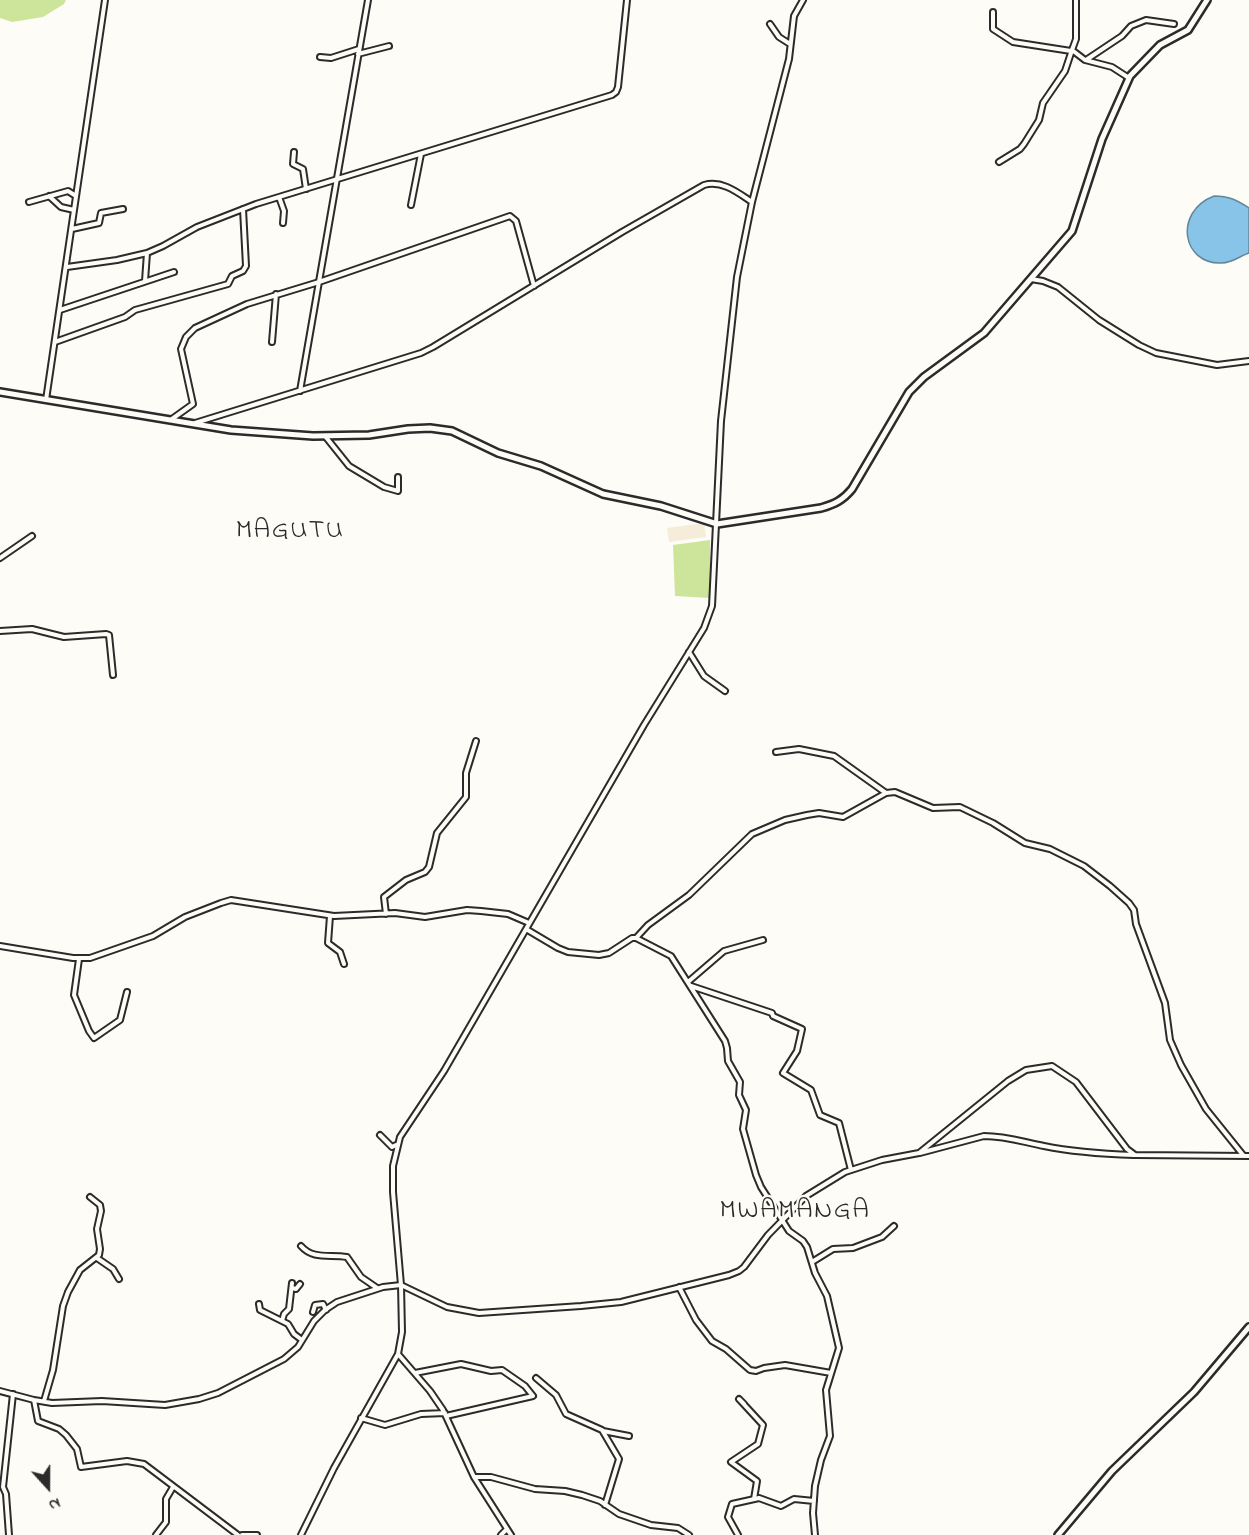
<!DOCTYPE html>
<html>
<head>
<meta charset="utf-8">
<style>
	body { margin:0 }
	#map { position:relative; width:1249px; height:1535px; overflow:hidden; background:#fdfcf7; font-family:"Indie Flower",sans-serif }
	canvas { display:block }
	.north { position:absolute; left:18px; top:1457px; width:60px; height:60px; -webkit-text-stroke:4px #fdfcf7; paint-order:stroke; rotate:159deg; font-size:16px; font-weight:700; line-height:24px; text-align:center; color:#2b2b2b }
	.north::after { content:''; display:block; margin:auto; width:21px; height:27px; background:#2b2b2b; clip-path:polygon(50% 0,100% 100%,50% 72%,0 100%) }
</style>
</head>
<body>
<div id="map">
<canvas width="1249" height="1535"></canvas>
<div class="north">N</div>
</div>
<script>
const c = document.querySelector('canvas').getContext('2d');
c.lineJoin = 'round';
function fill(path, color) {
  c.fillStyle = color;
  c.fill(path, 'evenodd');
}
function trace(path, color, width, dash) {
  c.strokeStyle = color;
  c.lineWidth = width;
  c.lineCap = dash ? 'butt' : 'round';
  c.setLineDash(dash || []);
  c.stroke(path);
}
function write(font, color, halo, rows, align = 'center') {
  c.font = font + ' "Indie Flower",sans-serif';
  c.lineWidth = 4.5;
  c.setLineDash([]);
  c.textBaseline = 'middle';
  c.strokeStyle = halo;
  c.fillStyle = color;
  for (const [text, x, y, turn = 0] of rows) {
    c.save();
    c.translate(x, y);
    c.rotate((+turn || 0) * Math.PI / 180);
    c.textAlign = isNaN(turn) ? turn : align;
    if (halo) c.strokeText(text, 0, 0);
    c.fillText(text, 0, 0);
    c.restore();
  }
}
fill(new Path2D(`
	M 704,523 L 706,537 L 669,542 L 667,528 Z`), '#f5ecda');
fill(new Path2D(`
	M 0,0 L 66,0 L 64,4 L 43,17 L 12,22 L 0,18 Z
	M 710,540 L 710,598 L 675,596 L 673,545 Z`), '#cde59b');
const water = new Path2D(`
	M 1214,196 C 1229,196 1237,200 1249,208 L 1249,253 C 1240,256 1232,263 1222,263 C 1182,265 1173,212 1214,196 Z`);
fill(water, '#88c3e8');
trace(water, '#63869c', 1.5);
const minor = new Path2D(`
	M 993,12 L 993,29 L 1013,42 L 1071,51
	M 770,24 L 779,37 L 790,44
	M 1072,50 L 1076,39 L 1076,0
	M 358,54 L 389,46
	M 320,57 L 331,58 L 359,49
	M 1086,60 L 1122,36 L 1131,26 L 1146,20 L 1174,24
	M 294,152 L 293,164 L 303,169 L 306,189
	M 999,162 L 1020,149 L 1024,144 L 1039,120 L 1043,103 L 1065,71 L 1072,50 L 1085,60 L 1112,67 L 1129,78
	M 49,196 L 61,207 L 74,210
	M 279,197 L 284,211 L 283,223
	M 29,202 L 68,191 L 76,196
	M 411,205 L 421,154
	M 72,229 L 99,223 L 101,213 L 123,209
	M 67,267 L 117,260 L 147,253 L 163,246 L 197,227 L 256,204 L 612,95 L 616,92 L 618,87 L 627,0
	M 1031,279 L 1043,281 L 1058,287 L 1099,320 L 1139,345 L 1156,353 L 1217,365 L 1249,361
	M 145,281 L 147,253
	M 60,310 L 174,272
	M 55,342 L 125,317 L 135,310 L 228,284 L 232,276 L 243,271 L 246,266 L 243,209
	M 272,342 L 276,294
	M 300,391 L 368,0
	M 46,400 L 105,0
	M 172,419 L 193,404 L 181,349 L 186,337 L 195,328 L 247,304 L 319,282 L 510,216 L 516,221 L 534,286
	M 195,423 L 421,353 L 433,347 L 622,232 L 704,185 C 722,180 737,192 752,202
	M 325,436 L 349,466 L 384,487 L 398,491 L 398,477
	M 0,558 L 32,536
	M 0,631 L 32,629 L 64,637 L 106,634 L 109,635 L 113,675
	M 689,652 L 704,676 L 725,691
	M 776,752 L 799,749 L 834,756 L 886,793
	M 386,914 L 384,897 L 406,880 L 425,872 L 429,867 L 437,833 L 466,797 L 466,773 L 476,741
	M 330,916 L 328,943 L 340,952 L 344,964
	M 526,929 L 558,948 L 568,952 L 599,955 L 609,953 L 632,938 L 636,938 L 671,956 L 725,1041 L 727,1048 L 728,1061 L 740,1082 L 739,1095 L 746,1110 L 743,1129 L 756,1175 L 761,1187 L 789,1231 L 803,1241 L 807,1247 L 815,1273 L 827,1296 L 839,1348 L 826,1390 L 830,1436 L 821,1460 L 815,1486 L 813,1513 L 815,1535
	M 636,938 L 648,925 L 689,895 L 752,834 L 785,820 L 807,815 L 819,813 L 843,817 L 886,793 L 895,792 L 933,808 L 960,807 L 993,823 L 1025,843 L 1050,849 L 1084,866 L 1110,886 L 1129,903 L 1134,910 L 1136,924 L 1165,1003 L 1170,1040 L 1181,1065 L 1206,1109 L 1243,1155
	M 0,946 L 73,958 L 90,958 L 153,936 L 185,917 L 221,903 L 231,900 L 334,916 L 395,913 L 425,917 L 467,910 L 481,911 L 508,914 L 529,923
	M 79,959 L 74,995 L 89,1031 L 94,1038 L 120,1020 L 127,992
	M 688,982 L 724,951 L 763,940
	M 691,986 L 772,1013 L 773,1016 L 802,1029 L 797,1051 L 783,1073 L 811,1090 L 820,1115 L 839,1123 L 851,1170
	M 380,1135 L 392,1147 L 396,1145
	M 920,1153 L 984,1136 C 1006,1136 1023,1142 1044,1146 C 1073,1152 1104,1154 1134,1155
	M 301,1246 C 313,1260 330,1254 347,1257 L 361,1277 L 377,1288
	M 97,1258 L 113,1269 L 119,1279
	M 812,1262 L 833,1249 L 853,1248 L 882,1237 L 894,1226
	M 679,1287 L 696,1320 L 712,1341 L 726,1349 L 750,1370 L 756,1371 L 764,1368 L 785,1365 L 831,1373
	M 292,1288 L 296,1289 L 300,1284
	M 259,1304 L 260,1310 L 288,1324 L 294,1334 L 302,1340
	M 313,1312 L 315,1305 L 323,1304 L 326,1310
	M 282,1321 L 284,1314 L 289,1309 L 292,1283
	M 398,1354 L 430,1391 L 443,1410 L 474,1477 L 511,1535
	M 415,1373 L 461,1364 L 491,1371 L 502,1370 L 525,1386 L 533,1396 L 446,1416
	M 536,1378 L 556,1395 L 566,1414 L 602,1430 L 619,1459 L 605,1505
	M 0,1391 L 34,1400 L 52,1403 L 102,1401 L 165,1405 L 199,1399 L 218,1393 L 284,1359 L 298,1347 L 314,1321 L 325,1310 L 337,1302 L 383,1287 L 401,1285 L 393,1192 L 393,1166 L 400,1137 L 444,1071 L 644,725 L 704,628 L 712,606 L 721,421 L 737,277 L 752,202 L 789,59 L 794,16 L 803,0
	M 34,1400 L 38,1421 L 59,1429 L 66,1435 L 77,1449 L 81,1467 L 127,1461 L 144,1464 L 238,1535
	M 44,1401 L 53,1370 L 63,1306 L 68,1292 L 80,1270 L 99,1255 L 100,1249 L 97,1229 L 101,1211 L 100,1205 L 90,1197
	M 744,1404 L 739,1399 L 763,1425 L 758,1444 L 731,1462 L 757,1481 L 754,1499
	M 361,1418 L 385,1425 L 421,1414 L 445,1413
	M 603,1431 L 629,1436
	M 474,1477 L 491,1477 L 535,1489 L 565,1491 L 582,1495 L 600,1501 L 619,1514 L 651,1525 L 678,1528 L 689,1535
	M 9,1535 L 6,1494 L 3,1487 L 13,1394
	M 156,1535 L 166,1522 L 166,1499 L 173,1487
	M 242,1535 L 257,1535
	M 301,1535 L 334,1468 L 398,1354 L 402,1332 L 401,1285 L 447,1307 L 479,1313 L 581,1306 L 621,1302 L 729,1275 L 739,1271 L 744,1267 L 768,1235 L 806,1196 L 845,1172 L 882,1160 L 919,1153 L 1008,1081 L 1026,1070 L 1052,1066 L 1076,1082 L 1127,1149 L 1135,1155 L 1249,1156
	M 501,1535 L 507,1529
	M 738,1535 L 728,1517 L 732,1504 L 759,1498 L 781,1506 L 794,1499 L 814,1501`);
const tertiary = new Path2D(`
	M 0,392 L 231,430 L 313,436 L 369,435 L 408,429 L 430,428 L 452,431 L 498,453 L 541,466 L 603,494 L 661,506 L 717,524 L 821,508 C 835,504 843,500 852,489 L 909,392 L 924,377 L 984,333 L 1072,231 L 1102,139 L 1130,76 L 1160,45 L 1188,30 L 1207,0
	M 1058,1535 L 1112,1471 L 1194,1392 L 1249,1327`);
trace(minor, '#2b2b2b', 8);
trace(tertiary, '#2b2b2b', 10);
trace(minor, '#fdfcf7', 4);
trace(tertiary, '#fdfcf7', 5);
c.letterSpacing = '1.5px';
write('27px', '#2b2b2b', '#fdfcf7', [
	["MAGUTU",290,533],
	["MWAMANGA",795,1213]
]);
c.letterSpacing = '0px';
</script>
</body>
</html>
